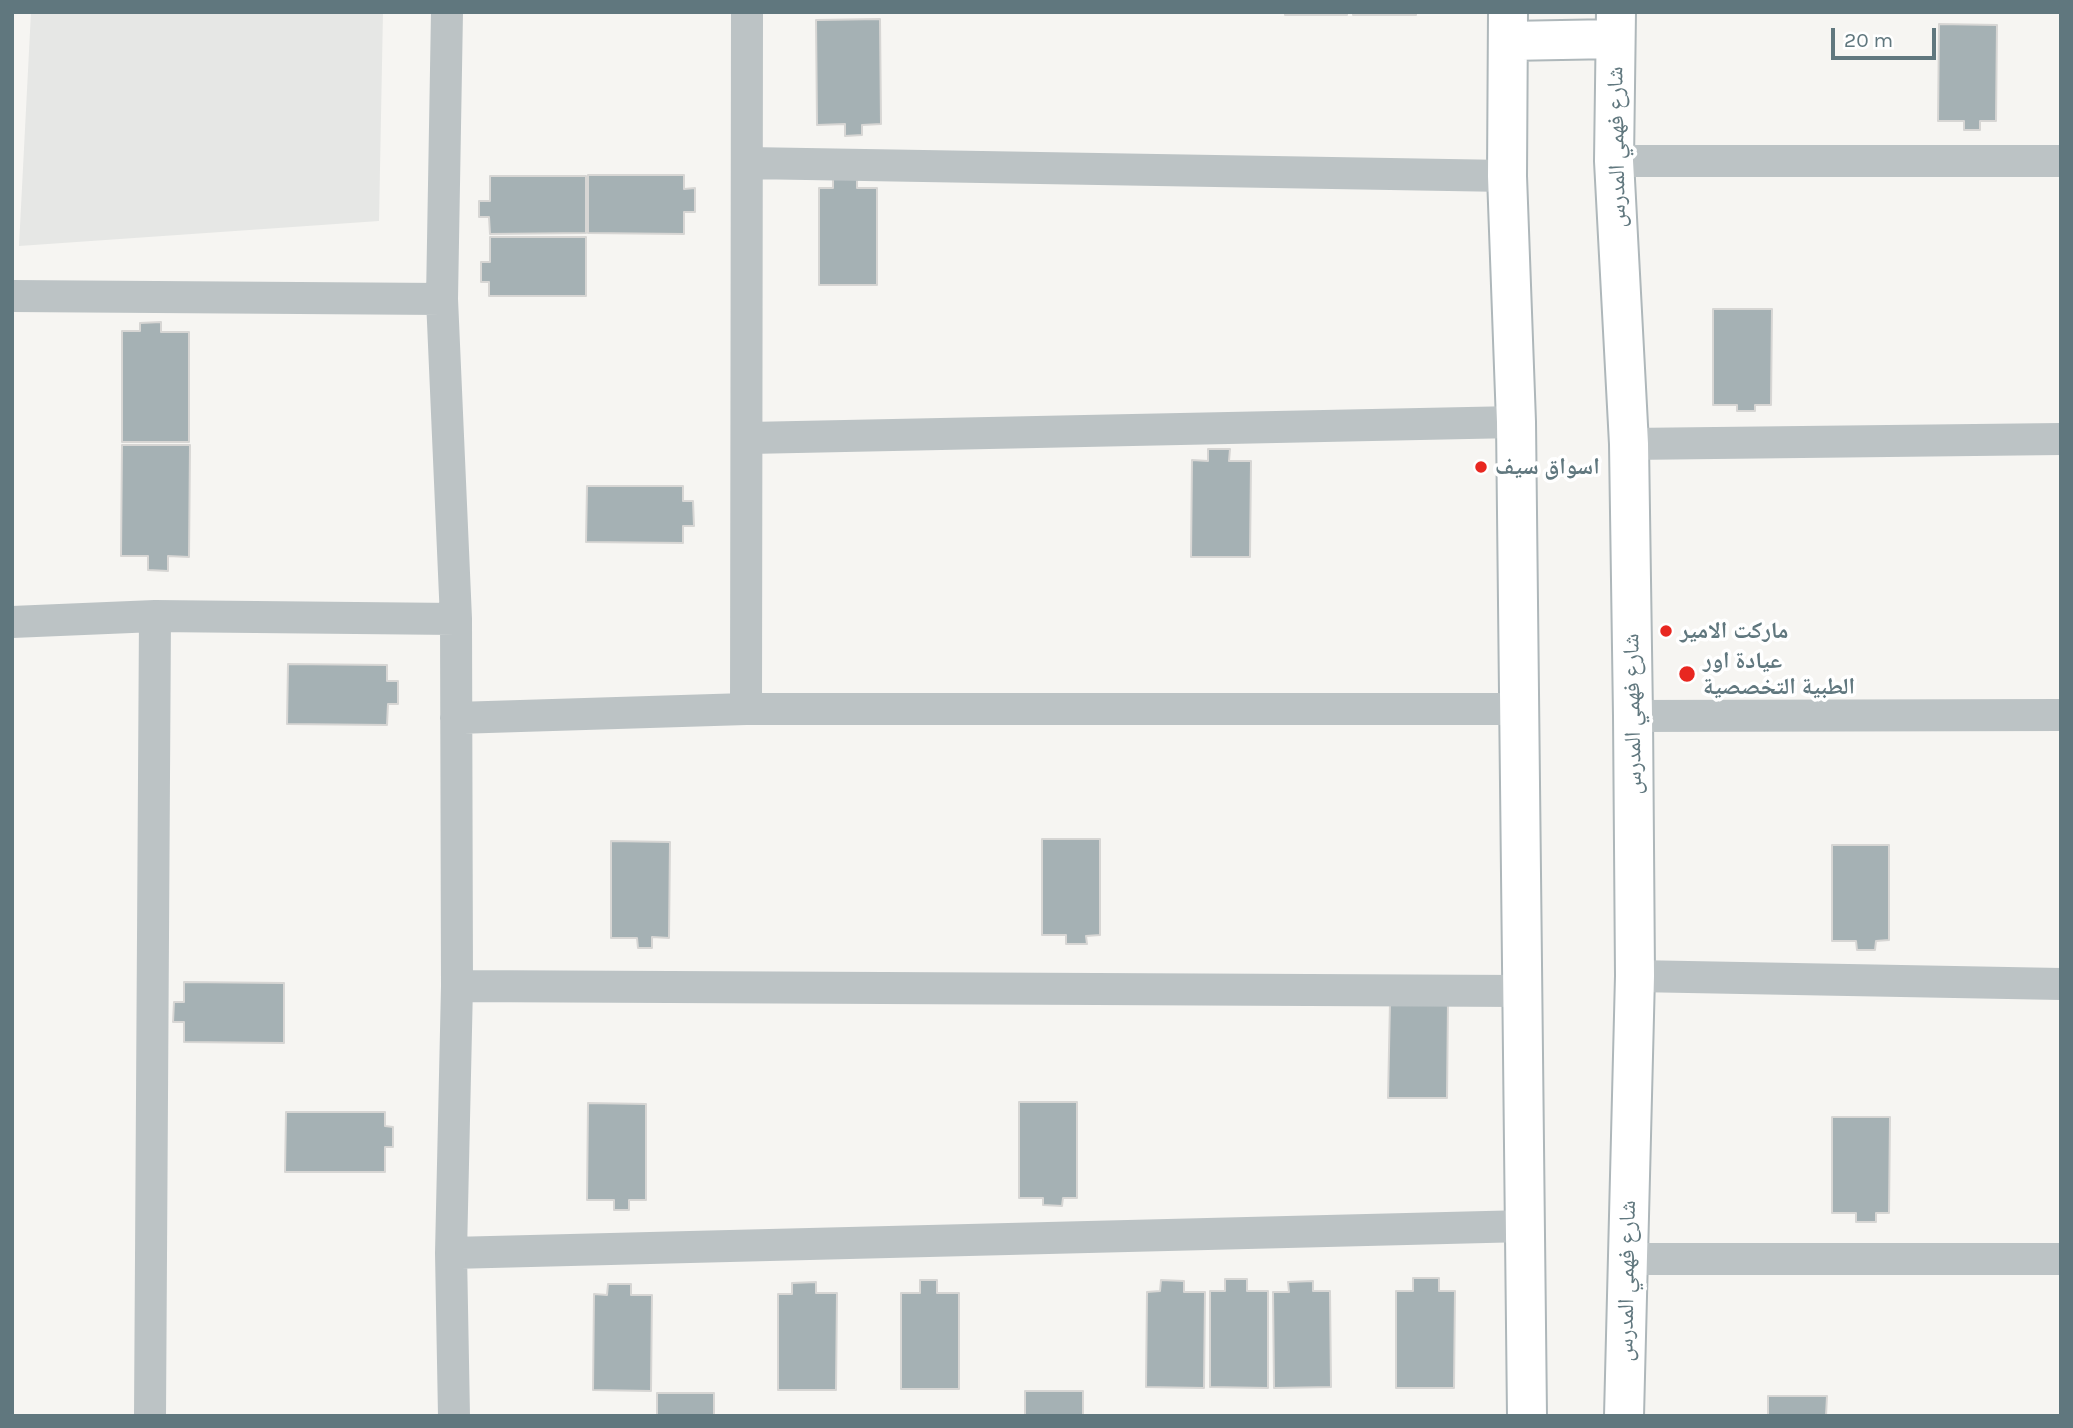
<!DOCTYPE html>
<html>
<head>
<meta charset="utf-8">
<style>
	body { margin:0 }
	#map { position:relative; width:2073px; height:1428px; overflow:hidden; background:#f6f5f2; font-family:Karla,sans-serif }
	canvas { display:block }
	.frame { position:absolute; inset:0; border:14px solid #60777e; pointer-events:none }
	.scale { position:absolute; left:1831px; top:28px; width:105px; height:32px; box-sizing:border-box; border:4px solid #60777e; border-top:0; padding-left:9px; font-size:21px; line-height:24px; white-space:nowrap; color:#60777e; -webkit-text-stroke:5px #fff; paint-order:stroke }
</style>
</head>
<body>
<div id="map">
<canvas width="2073" height="1428"></canvas>
<div class="frame"></div>
<div class="scale">20 m</div>
</div>
<script>
const c = document.querySelector('canvas').getContext('2d');
c.lineJoin = 'round';
function fill(path, color) {
  c.fillStyle = color;
  c.fill(path, 'evenodd');
}
function trace(path, color, width, dash) {
  c.strokeStyle = color;
  c.lineWidth = width;
  c.lineCap = dash ? 'butt' : 'round';
  c.setLineDash(dash || []);
  c.stroke(path);
}
function write(font, color, halo, rows, align = 'center') {
  c.font = font + ' Karla,"Noto Naskh Arabic",sans-serif';
  c.lineWidth = 7;
  c.setLineDash([]);
  c.textBaseline = 'middle';
  c.strokeStyle = halo;
  c.fillStyle = color;
  for (const [text, x, y, turn = 0] of rows) {
    c.save();
    c.translate(x, y);
    c.rotate((+turn || 0) * Math.PI / 180);
    c.textAlign = isNaN(turn) ? turn : align;
    if (halo) c.strokeText(text, 0, 0);
    c.fillText(text, 0, 0);
    c.restore();
  }
}
fill(new Path2D(`
	M 31,12 L 383,12 L 379,221 L 19,246 Z`), '#e6e7e5');
const building = new Path2D(`
	M 1285,12 L 1347,12 L 1347,15 L 1285,15 Z
	M 1353,12 L 1416,12 L 1416,15 L 1353,15 Z
	M 880,19 L 881,124 L 862,125 L 862,135 L 845,136 L 845,124 L 817,125 L 816,20 Z
	M 1939,24 L 1997,25 L 1996,121 L 1980,121 L 1980,130 L 1964,130 L 1964,121 L 1938,121 Z
	M 588,175 L 684,175 L 684,189 L 695,188 L 695,212 L 684,212 L 684,234 L 588,233 Z
	M 490,176 L 586,176 L 586,233 L 490,234 L 489,217 L 479,217 L 479,201 L 490,201 Z
	M 857,177 L 857,188 L 877,188 L 877,285 L 819,285 L 819,188 L 833,188 L 833,178 Z
	M 490,237 L 586,237 L 586,296 L 489,296 L 489,282 L 481,282 L 481,262 L 490,262 Z
	M 1713,309 L 1772,309 L 1771,405 L 1755,405 L 1755,411 L 1737,411 L 1737,405 L 1713,405 Z
	M 161,322 L 161,332 L 189,332 L 189,442 L 122,442 L 122,331 L 140,331 L 140,323 Z
	M 122,445 L 190,445 L 189,557 L 168,556 L 168,571 L 148,570 L 148,556 L 121,556 Z
	M 1208,449 L 1230,449 L 1229,461 L 1251,461 L 1250,557 L 1191,557 L 1192,460 L 1208,461 Z
	M 587,486 L 683,486 L 683,501 L 693,501 L 694,526 L 683,526 L 683,543 L 586,542 Z
	M 288,664 L 387,665 L 387,681 L 398,681 L 398,704 L 388,704 L 387,725 L 287,724 Z
	M 1042,839 L 1100,839 L 1100,935 L 1086,936 L 1087,944 L 1066,944 L 1066,935 L 1042,935 Z
	M 611,841 L 670,842 L 669,938 L 652,937 L 652,948 L 638,948 L 637,938 L 611,938 Z
	M 1832,845 L 1889,845 L 1889,940 L 1876,941 L 1875,950 L 1857,950 L 1856,941 L 1832,941 Z
	M 184,982 L 284,983 L 284,1043 L 184,1042 L 184,1022 L 173,1022 L 174,1002 L 184,1002 Z
	M 1448,1001 L 1447,1098 L 1388,1098 L 1390,1002 Z
	M 1019,1102 L 1077,1102 L 1077,1198 L 1063,1198 L 1062,1206 L 1043,1205 L 1043,1198 L 1019,1198 Z
	M 588,1103 L 646,1104 L 646,1200 L 629,1200 L 629,1210 L 614,1210 L 614,1200 L 587,1200 Z
	M 286,1112 L 385,1112 L 385,1126 L 393,1127 L 393,1147 L 385,1147 L 385,1172 L 285,1172 Z
	M 1832,1117 L 1890,1117 L 1889,1213 L 1876,1213 L 1876,1222 L 1856,1222 L 1856,1213 L 1832,1213 Z
	M 1413,1278 L 1439,1278 L 1439,1291 L 1455,1291 L 1454,1388 L 1396,1388 L 1396,1291 L 1413,1291 Z
	M 1225,1279 L 1247,1279 L 1247,1291 L 1268,1291 L 1268,1388 L 1210,1387 L 1210,1291 L 1225,1291 Z
	M 920,1280 L 937,1280 L 937,1293 L 959,1293 L 959,1389 L 901,1389 L 901,1293 L 920,1293 Z
	M 1161,1280 L 1184,1281 L 1184,1292 L 1205,1292 L 1204,1388 L 1146,1387 L 1147,1292 L 1160,1291 Z
	M 1313,1281 L 1313,1291 L 1330,1291 L 1331,1387 L 1274,1388 L 1273,1292 L 1289,1292 L 1288,1282 Z
	M 816,1282 L 816,1293 L 837,1293 L 836,1390 L 778,1390 L 778,1294 L 792,1294 L 792,1283 Z
	M 608,1284 L 631,1284 L 631,1295 L 652,1295 L 651,1391 L 593,1390 L 594,1294 L 607,1295 Z
	M 1025,1391 L 1083,1391 L 1083,1416 L 1025,1416 Z
	M 657,1393 L 714,1393 L 714,1416 L 657,1416 Z
	M 1768,1396 L 1827,1396 L 1826,1416 L 1768,1416 Z`);
fill(building, '#a5b1b4');
trace(building, '#d7d6d4', 2);
const secondary = new Path2D(`
	M 1508,12 L 1507,176 L 1516,422 L 1527,1416
	M 1616,12 L 1614,161 L 1629,444 L 1633,716 L 1635,976 L 1624,1416
	M 1508,41 L 1615,39`);
trace(secondary, '#aeb7ba', 42);
trace(new Path2D(`
	M 447,12 L 442,299 L 456,619 L 457,986 L 451,1253 L 454,1416
	M 1614,161 L 2061,161
	M 748,163 L 1507,176
	M 12,296 L 442,299
	M 749,438 L 1516,422
	M 1629,444 L 2061,439
	M 12,622 L 155,616 L 456,619
	M 746,709 L 747,12
	M 1633,716 L 2061,715
	M 456,718 L 746,709 L 1520,709
	M 1635,976 L 2061,984
	M 457,986 L 1521,991
	M 451,1253 L 1526,1226
	M 1628,1259 L 2061,1259
	M 150,1416 L 155,616`), '#bcc3c5', 32);
trace(secondary, '#fff', 38);
for (const [x, y, r, color] of [
	[1481,467,7,"#e82720"],
	[1666,631,7,"#e82720"],
	[1687,674,9,"#e82720"]
]) {
  const dot = new Path2D();
  dot.arc(x, y, r, 0, 2 * Math.PI);
  c.fillStyle = color;
  c.fill(dot);
  trace(dot, '#fff', 2.5);
}
write('23px', '#60777e', '#fff', [
	["شارع فهمي المدرس",1617,147,-91],
	["شارع فهمي المدرس",1633,714,-91],
	["شارع فهمي المدرس",1627,1281,-89]
]);
write('bold 23px', '#60777e', '#fff', [
	["اسواق سيف",1495,467],
	["ماركت الامير",1680,631],
	["عيادة اور",1703,661],
	["الطبية التخصصية",1703,687]
], 'left');
</script>
</body>
</html>
